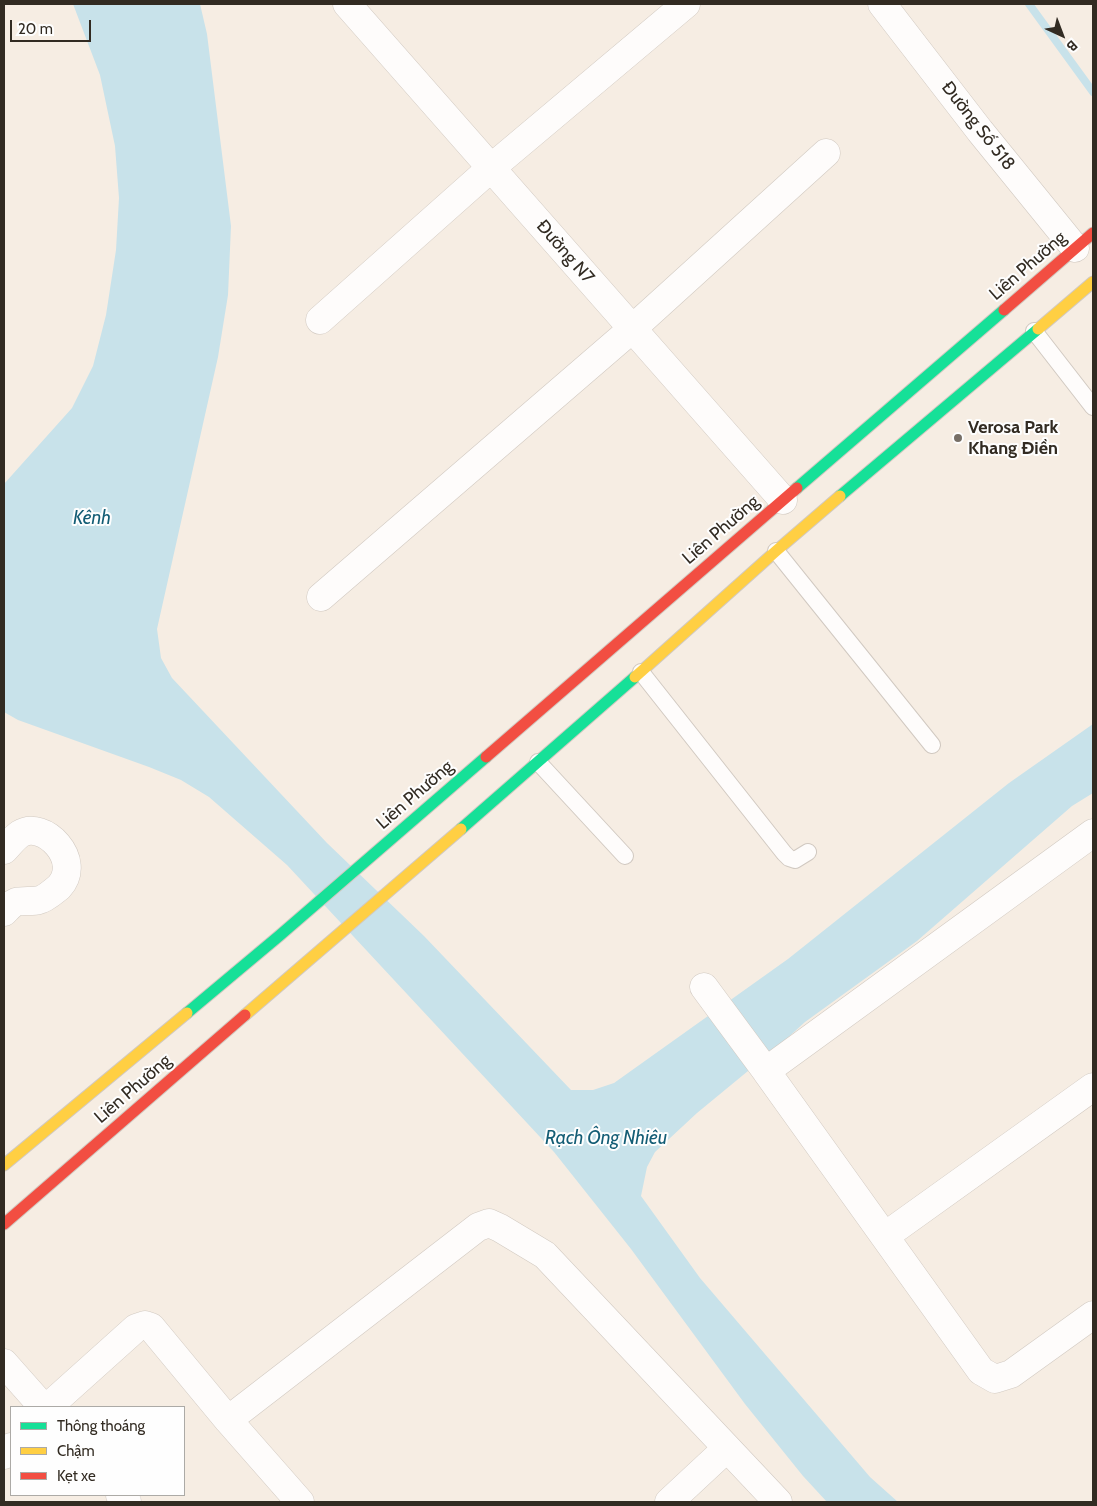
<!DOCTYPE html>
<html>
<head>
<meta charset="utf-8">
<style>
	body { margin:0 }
	#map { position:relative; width:1097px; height:1506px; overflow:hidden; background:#f6ede3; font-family:Cabin,sans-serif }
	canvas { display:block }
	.frame { position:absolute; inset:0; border:5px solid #322b22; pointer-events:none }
	.legend { position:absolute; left:10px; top:1406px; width:175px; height:90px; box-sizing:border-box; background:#fefefe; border:1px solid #acaaa6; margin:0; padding:6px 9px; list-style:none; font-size:15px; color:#322b22 }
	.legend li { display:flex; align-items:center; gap:10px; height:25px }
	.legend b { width:25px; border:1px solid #acaaa6 }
	.north { position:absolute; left:1037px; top:10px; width:50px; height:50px; -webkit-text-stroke:4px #fefefe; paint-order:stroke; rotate:137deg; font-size:14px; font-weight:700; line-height:20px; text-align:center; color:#322b22 }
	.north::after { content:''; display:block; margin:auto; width:18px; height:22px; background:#322b22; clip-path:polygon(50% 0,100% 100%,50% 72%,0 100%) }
	.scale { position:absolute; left:10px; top:20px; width:81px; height:22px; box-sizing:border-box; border:2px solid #322b22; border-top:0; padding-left:6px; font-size:15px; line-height:18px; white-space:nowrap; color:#322b22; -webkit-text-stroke:4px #fefefe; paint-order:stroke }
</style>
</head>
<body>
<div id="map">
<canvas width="1097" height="1506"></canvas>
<div class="frame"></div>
<ul class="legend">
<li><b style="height:6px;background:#16e098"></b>Thông thoáng</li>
<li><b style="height:6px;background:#ffcf43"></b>Chậm</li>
<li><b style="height:6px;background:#f24e42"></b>Kẹt xe</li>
</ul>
<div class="north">B</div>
<div class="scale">20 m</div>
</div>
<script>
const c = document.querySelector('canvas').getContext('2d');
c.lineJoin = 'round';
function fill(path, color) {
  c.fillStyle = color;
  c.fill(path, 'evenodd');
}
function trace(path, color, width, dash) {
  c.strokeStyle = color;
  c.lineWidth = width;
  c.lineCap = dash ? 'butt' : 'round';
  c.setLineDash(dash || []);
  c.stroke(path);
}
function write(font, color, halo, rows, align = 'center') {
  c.font = font + ' Cabin,sans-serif';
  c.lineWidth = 4;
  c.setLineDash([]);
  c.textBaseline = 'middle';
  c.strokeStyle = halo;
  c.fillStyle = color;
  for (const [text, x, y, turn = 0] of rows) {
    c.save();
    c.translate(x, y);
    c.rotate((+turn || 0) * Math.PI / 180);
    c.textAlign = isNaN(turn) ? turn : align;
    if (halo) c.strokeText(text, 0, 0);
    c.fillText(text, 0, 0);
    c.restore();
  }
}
fill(new Path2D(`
	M 73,4 L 200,4 L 207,34 L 231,226 L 228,295 L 218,357 L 157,629 L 161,658 L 172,678 L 327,843 L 424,936 L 571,1090 L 593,1090 L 614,1083 L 788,959 L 1009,783 L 1093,724 L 1093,793 L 1072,806 L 917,941 L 805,1022 L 782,1043 L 697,1113 L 655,1152 L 647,1167 L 641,1196 L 700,1278 L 870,1477 L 898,1502 L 827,1502 L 803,1476 L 745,1404 L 631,1249 L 554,1152 L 287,865 L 209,797 L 181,780 L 149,767 L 18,720 L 4,712 L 4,484 L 72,408 L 93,366 L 106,315 L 116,250 L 119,198 L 115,146 L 100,75 Z`), '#c8e2ea');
trace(new Path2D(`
	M 1029,4 L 1093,92`), '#c8e2ea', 8);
const lane = new Path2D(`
	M 1034,331 L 1093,407
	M 776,551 L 932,745
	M 641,672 L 784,853 L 789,858 L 795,860 L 808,852
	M 538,762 L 625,856`);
const street = new Path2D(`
	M 347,4 L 783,500
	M 882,4 L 980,131 L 1075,248
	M 320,320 L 491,168 L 686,4
	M 321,597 L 632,329 L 826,153
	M 1093,833 L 766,1071 L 981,1371 L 995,1379 L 1011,1374 L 1093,1315
	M 4,850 C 9,845 14,838 20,834 C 43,819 84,860 59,887 C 54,891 45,899 39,900 C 32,902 23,900 16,902 C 11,904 8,908 4,912
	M 704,987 L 766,1071
	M 885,1236 L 1093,1087
	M 4,1363 L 43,1407
	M 48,1407 L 136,1328 L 145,1325 L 151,1327 L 228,1420 L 300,1502
	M 228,1420 L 478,1227 L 489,1223 L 500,1228 L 545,1255 L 778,1502
	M 4,1455 L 11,1447
	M 120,1495 L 127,1502
	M 669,1502 L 726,1449`);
const fast = new Path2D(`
	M 797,488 L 1004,310
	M 840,496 L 1038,329
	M 461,829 L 635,677
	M 187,1013 L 279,936 L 486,757`);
const slow = new Path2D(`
	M 1038,329 L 1093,282
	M 635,677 L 776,551 L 840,496
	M 245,1015 L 461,829
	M 4,1165 L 187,1013`);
const jam = new Path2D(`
	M 1004,310 L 1093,233
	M 486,757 L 797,488
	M 4,1224 L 245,1015`);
trace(lane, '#d1c9c1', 18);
trace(street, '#d1c9c1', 29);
trace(fast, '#d1c9c1', 13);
trace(slow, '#d1c9c1', 13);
trace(jam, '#d1c9c1', 13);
trace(lane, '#fefcfb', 16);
trace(street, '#fefcfb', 28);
trace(fast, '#16e098', 11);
trace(slow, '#ffcf43', 11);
trace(jam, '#f24e42', 11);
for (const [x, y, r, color] of [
	[958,438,5,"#776f66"]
]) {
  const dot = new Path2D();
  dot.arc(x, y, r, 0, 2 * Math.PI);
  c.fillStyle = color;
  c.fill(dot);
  trace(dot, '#fefefe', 2);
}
write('18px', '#322b22', '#fefefe', [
	["Đường Số 518",978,126,52],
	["Đường N7",565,252,49],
	["Liên Phường",1028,266,-41],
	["Liên Phường",721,530,-41],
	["Liên Phường",415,795,-41],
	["Liên Phường",133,1089,-41]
]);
write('bold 18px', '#322b22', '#fefefe', [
	["Verosa Park",968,428],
	["Khang Điền",968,449]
], 'left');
write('italic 19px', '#135d75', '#fefefe', [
	["Kênh",92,518],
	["Rạch Ông Nhiêu",606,1138]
]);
</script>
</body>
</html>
